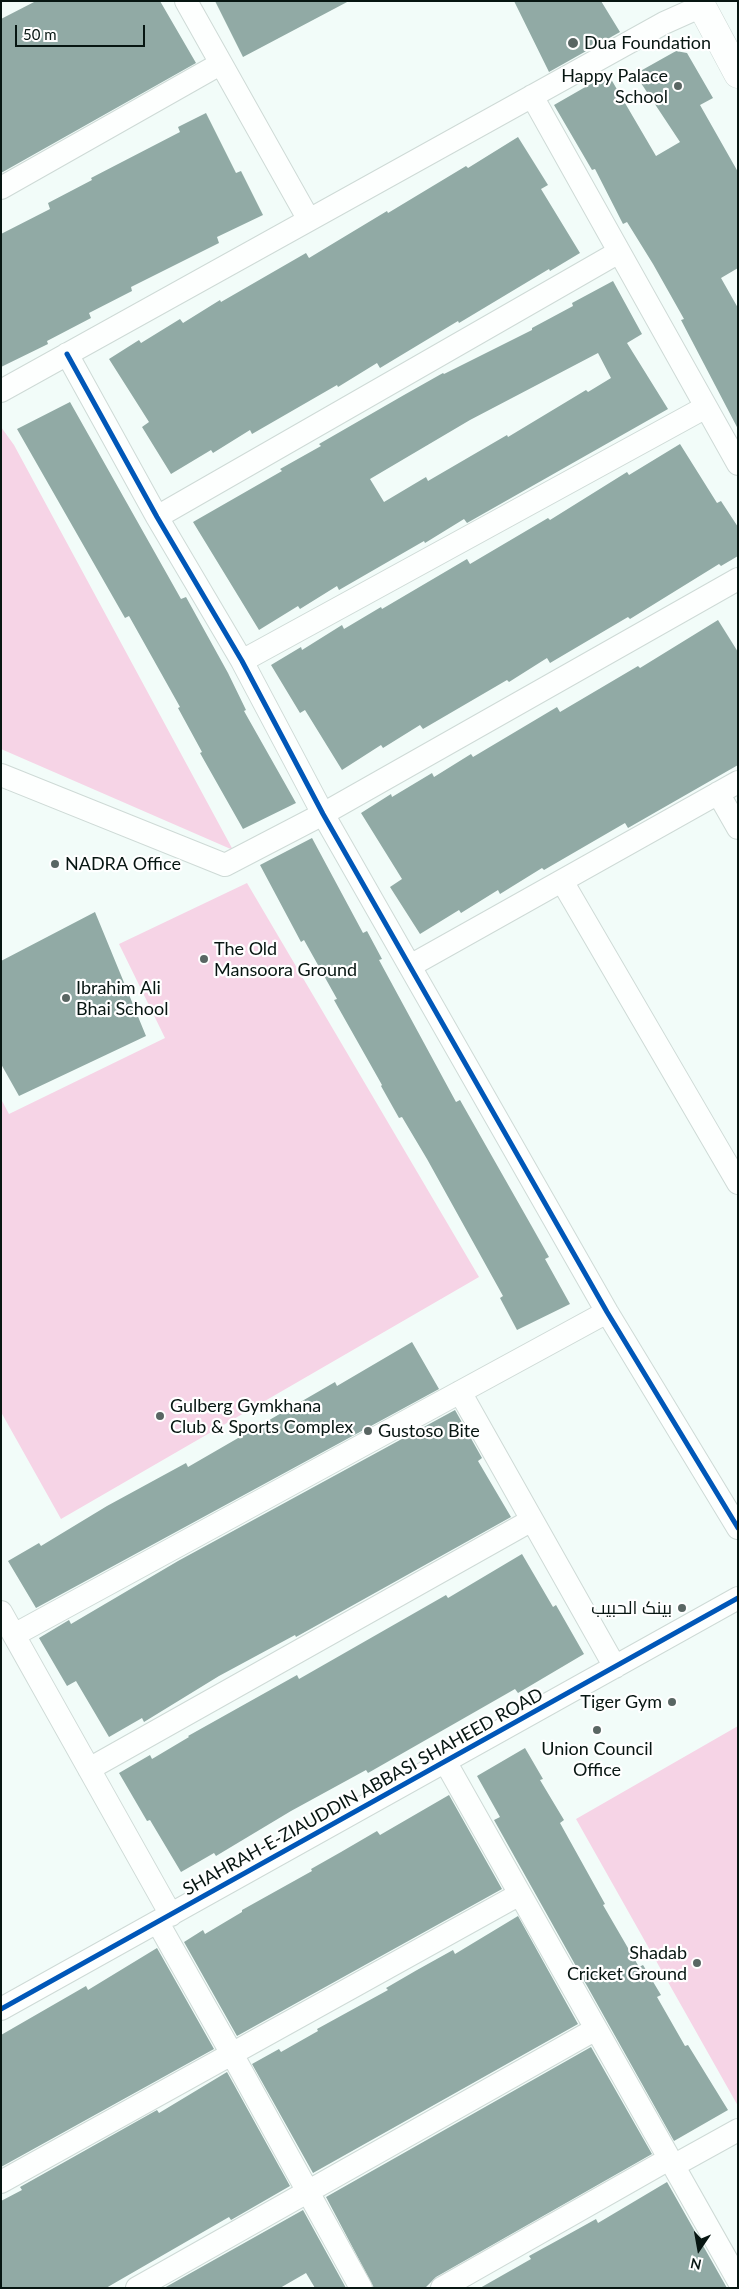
<!DOCTYPE html>
<html>
<head>
<meta charset="utf-8">
<style>
	body { margin:0 }
	#map { position:relative; width:739px; height:2289px; overflow:hidden; background:#f2fcf9; font-family:Lato,sans-serif }
	canvas { display:block }
	.frame { position:absolute; inset:0; border:2px solid #071612; pointer-events:none }
	.north { position:absolute; left:674px; top:2224px; width:50px; height:50px; -webkit-text-stroke:4px #fff; paint-order:stroke; rotate:192deg; font-size:14px; font-weight:700; line-height:20px; text-align:center; color:#071612 }
	.north::after { content:''; display:block; margin:auto; width:18px; height:22px; background:#071612; clip-path:polygon(50% 0,100% 100%,50% 72%,0 100%) }
	.scale { position:absolute; left:15px; top:25px; width:130px; height:22px; box-sizing:border-box; border:2px solid #071612; border-top:0; padding-left:6px; font-size:15px; line-height:18px; white-space:nowrap; color:#071612; -webkit-text-stroke:4px #fff; paint-order:stroke }
</style>
</head>
<body>
<div id="map">
<canvas width="739" height="2289"></canvas>
<div class="frame"></div>
<div class="north">N</div>
<div class="scale">50 m</div>
</div>
<script>
const c = document.querySelector('canvas').getContext('2d');
c.lineJoin = 'round';
function fill(path, color) {
  c.fillStyle = color;
  c.fill(path, 'evenodd');
}
function trace(path, color, width, dash) {
  c.strokeStyle = color;
  c.lineWidth = width;
  c.lineCap = dash ? 'butt' : 'round';
  c.setLineDash(dash || []);
  c.stroke(path);
}
function write(font, color, halo, rows, align = 'center') {
  c.font = font + ' Lato,Cairo,sans-serif';
  c.lineWidth = 4.5;
  c.setLineDash([]);
  c.textBaseline = 'middle';
  c.strokeStyle = halo;
  c.fillStyle = color;
  for (const [text, x, y, turn = 0] of rows) {
    c.save();
    c.translate(x, y);
    c.rotate((+turn || 0) * Math.PI / 180);
    c.textAlign = isNaN(turn) ? turn : align;
    if (halo) c.strokeText(text, 0, 0);
    c.fillText(text, 0, 0);
    c.restore();
  }
}
fill(new Path2D(`
	M 1,427 L 14,445 L 233,850 L 1,749 Z
	M 247,883 L 479,1277 L 61,1519 L 1,1412 L 1,1099 L 9,1114 L 165,1038 L 119,944 Z
	M 738,1726 L 738,2106 L 576,1819 Z`), '#f6d4e6');
fill(new Path2D(`
	M 36,1 L 160,1 L 196,63 L 1,173 L 1,19 Z
	M 215,1 L 349,1 L 243,57 Z
	M 514,1 L 601,1 L 620,32 L 549,72 Z
	M 676,51 L 687,53 L 713,98 L 700,105 L 738,172 L 738,268 L 721,278 L 738,308 L 738,429 L 681,320 L 684,319 L 653,264 L 627,222 L 623,224 L 595,169 L 592,170 L 554,105 L 608,74 L 656,156 L 680,142 L 635,74 Z
	M 206,113 L 236,173 L 241,171 L 263,215 L 217,237 L 219,243 L 131,287 L 132,291 L 89,313 L 91,318 L 47,341 L 48,344 L 1,367 L 1,234 L 50,209 L 48,203 L 92,180 L 91,178 L 180,132 L 178,127 Z
	M 518,137 L 548,185 L 541,189 L 580,253 L 550,271 L 549,269 L 459,323 L 458,321 L 380,368 L 377,363 L 338,387 L 337,385 L 252,434 L 250,430 L 213,453 L 211,450 L 171,474 L 142,427 L 149,422 L 109,359 L 139,340 L 141,343 L 180,319 L 183,323 L 220,300 L 221,302 L 306,253 L 309,258 L 387,211 L 388,213 L 466,166 L 468,168 Z
	M 613,281 L 642,334 L 627,343 L 668,409 L 467,523 L 464,519 L 425,543 L 424,541 L 339,590 L 337,586 L 300,609 L 298,606 L 259,630 L 193,522 L 282,471 L 280,469 L 321,446 L 319,444 L 404,395 L 443,373 L 444,374 L 532,330 L 532,328 L 573,306 L 572,303 ZM 598,353 L 611,378 L 588,392 L 586,390 L 508,437 L 507,435 L 428,481 L 426,477 L 384,502 L 370,479 L 470,420 Z
	M 70,402 L 181,599 L 186,597 L 228,673 L 246,710 L 244,711 L 296,803 L 243,829 L 200,753 L 202,752 L 178,708 L 180,707 L 129,616 L 125,618 L 17,429 Z
	M 680,444 L 717,503 L 721,501 L 738,527 L 738,556 L 721,566 L 719,564 L 630,619 L 628,617 L 550,663 L 547,658 L 509,682 L 507,680 L 423,729 L 420,725 L 383,748 L 381,745 L 342,770 L 305,710 L 300,713 L 271,665 L 301,647 L 302,650 L 342,625 L 344,629 L 381,607 L 382,609 L 467,559 L 470,564 L 548,518 L 550,520 L 627,472 L 629,475 Z
	M 718,620 L 738,652 L 738,765 L 628,828 L 625,823 L 544,870 L 542,868 L 500,894 L 498,890 L 461,913 L 459,910 L 420,934 L 390,887 L 402,879 L 361,813 L 391,794 L 392,797 L 432,773 L 434,777 L 471,754 L 473,757 L 557,707 L 560,712 L 638,666 L 640,668 Z
	M 312,838 L 363,933 L 367,931 L 382,959 L 379,960 L 456,1102 L 460,1100 L 531,1225 L 549,1257 L 545,1259 L 570,1304 L 517,1330 L 500,1298 L 503,1296 L 427,1159 L 402,1117 L 399,1118 L 381,1086 L 382,1085 L 334,1000 L 337,999 L 304,940 L 301,942 L 260,865 Z
	M 95,912 L 146,1036 L 19,1096 L 1,1064 L 1,961 Z
	M 412,1342 L 439,1389 L 36,1608 L 8,1561 L 39,1543 L 41,1546 L 107,1506 L 186,1463 L 188,1467 L 335,1382 L 337,1386 Z
	M 455,1410 L 482,1458 L 478,1461 L 511,1517 L 296,1637 L 295,1635 L 219,1676 L 144,1722 L 142,1718 L 109,1737 L 76,1681 L 67,1686 L 39,1638 L 69,1620 L 71,1624 L 178,1561 Z
	M 522,1554 L 553,1607 L 556,1605 L 584,1654 L 518,1693 L 515,1689 L 368,1773 L 366,1770 L 291,1811 L 216,1856 L 214,1853 L 181,1872 L 150,1820 L 147,1821 L 119,1773 L 150,1755 L 152,1759 L 189,1737 L 188,1736 L 297,1675 L 299,1679 L 446,1595 L 448,1598 Z
	M 525,1748 L 543,1779 L 540,1780 L 564,1820 L 560,1823 L 605,1904 L 603,1905 L 639,1967 L 643,1965 L 661,1995 L 657,1997 L 685,2046 L 688,2045 L 728,2110 L 674,2141 L 494,1820 L 500,1817 L 477,1776 Z
	M 449,1795 L 502,1889 L 237,2036 L 184,1942 L 203,1930 L 205,1934 L 242,1912 L 242,1910 L 312,1871 L 311,1869 L 341,1852 L 377,1831 L 380,1835 Z
	M 518,1916 L 578,2024 L 313,2173 L 252,2064 L 279,2049 L 281,2052 L 318,2031 L 317,2029 L 388,1990 L 386,1988 L 417,1970 L 453,1950 L 455,1954 Z
	M 157,1948 L 214,2049 L 1,2167 L 1,2035 L 86,1986 L 88,1990 Z
	M 591,2047 L 652,2154 L 436,2277 L 425,2288 L 374,2288 L 326,2197 Z
	M 227,2072 L 290,2186 L 231,2220 L 229,2217 L 106,2288 L 1,2288 L 1,2201 L 22,2190 L 20,2187 L 157,2110 L 159,2113 Z
	M 667,2182 L 727,2288 L 480,2288 L 531,2259 L 529,2256 L 560,2239 L 596,2219 L 598,2223 Z
	M 303,2210 L 346,2288 L 315,2288 L 306,2273 L 280,2288 L 164,2288 Z`), '#91aaa5');
const minor = new Path2D(`
	M 186,1 L 309,220
	M 532,96 L 738,464
	M 1,188 L 220,64
	M 67,354 L 157,517 L 242,661 L 323,814 L 607,1312 L 738,1528
	M 1,391 L 664,23 L 702,6
	M 157,517 L 619,252
	M 242,661 L 706,407
	M 1,775 L 225,865 L 323,814 L 738,579
	M 718,793 L 738,828
	M 562,881 L 738,1183
	M 410,966 L 738,782
	M 460,1392 L 615,1667
	M 1,1612 L 171,1915
	M 14,1635 L 607,1312
	M 446,1763 L 738,2280
	M 89,1769 L 532,1520
	M 158,1923 L 232,2054 L 361,2288
	M 1,2009 L 738,1598
	M 673,2166 L 738,2130
	M 1,2182 L 520,1894
	M 137,2288 L 596,2029
	M 442,2288 L 669,2159`);
const major = new Path2D(`
	M 699,1 L 738,74`);
trace(minor, '#cedad6', 24);
trace(major, '#cedad6', 29);
trace(minor, '#fdfffe', 22);
trace(major, '#fdfffe', 28);
trace(new Path2D(`
	M 67,354 L 157,517 L 242,661 L 323,814 L 607,1312 L 738,1528
	M 1,2009 L 738,1598`), '#0057b8', 5);
for (const [x, y, r, color] of [
	[573,43,6,"#596663"],
	[678,86,5,"#596663"],
	[55,864,5,"#596663"],
	[204,959,5,"#596663"],
	[66,998,5,"#596663"],
	[160,1416,5,"#596663"],
	[368,1431,5,"#596663"],
	[682,1608,5,"#596663"],
	[672,1702,5,"#596663"],
	[597,1730,5,"#596663"],
	[697,1963,5,"#596663"]
]) {
  const dot = new Path2D();
  dot.arc(x, y, r, 0, 2 * Math.PI);
  c.fillStyle = color;
  c.fill(dot);
  trace(dot, '#fff', 2);
}
write('18px', '#071612', '#fff', [
	["Dua Foundation",584,43],
	["Happy Palace",668,76,"right"],
	["School",668,97,"right"],
	["NADRA Office",65,864],
	["The Old",214,949],
	["Mansoora Ground",214,970],
	["Ibrahim Ali",76,988],
	["Bhai School",76,1009],
	["Gulberg Gymkhana",170,1406],
	["Club & Sports Complex",170,1427],
	["Gustoso Bite",378,1431],
	["بينک الحبيب",672,1608,"right"],
	["Tiger Gym",662,1702,"right"],
	["Union Council",597,1749,"center"],
	["Office",597,1770,"center"],
	["Shadab",687,1953,"right"],
	["Cricket Ground",687,1974,"right"]
], 'left');
write('18px', '#071612', '#fff', [
	["SHAHRAH-E-ZIAUDDIN ABBASI SHAHEED ROAD",363,1792,-29]
]);
</script>
</body>
</html>
